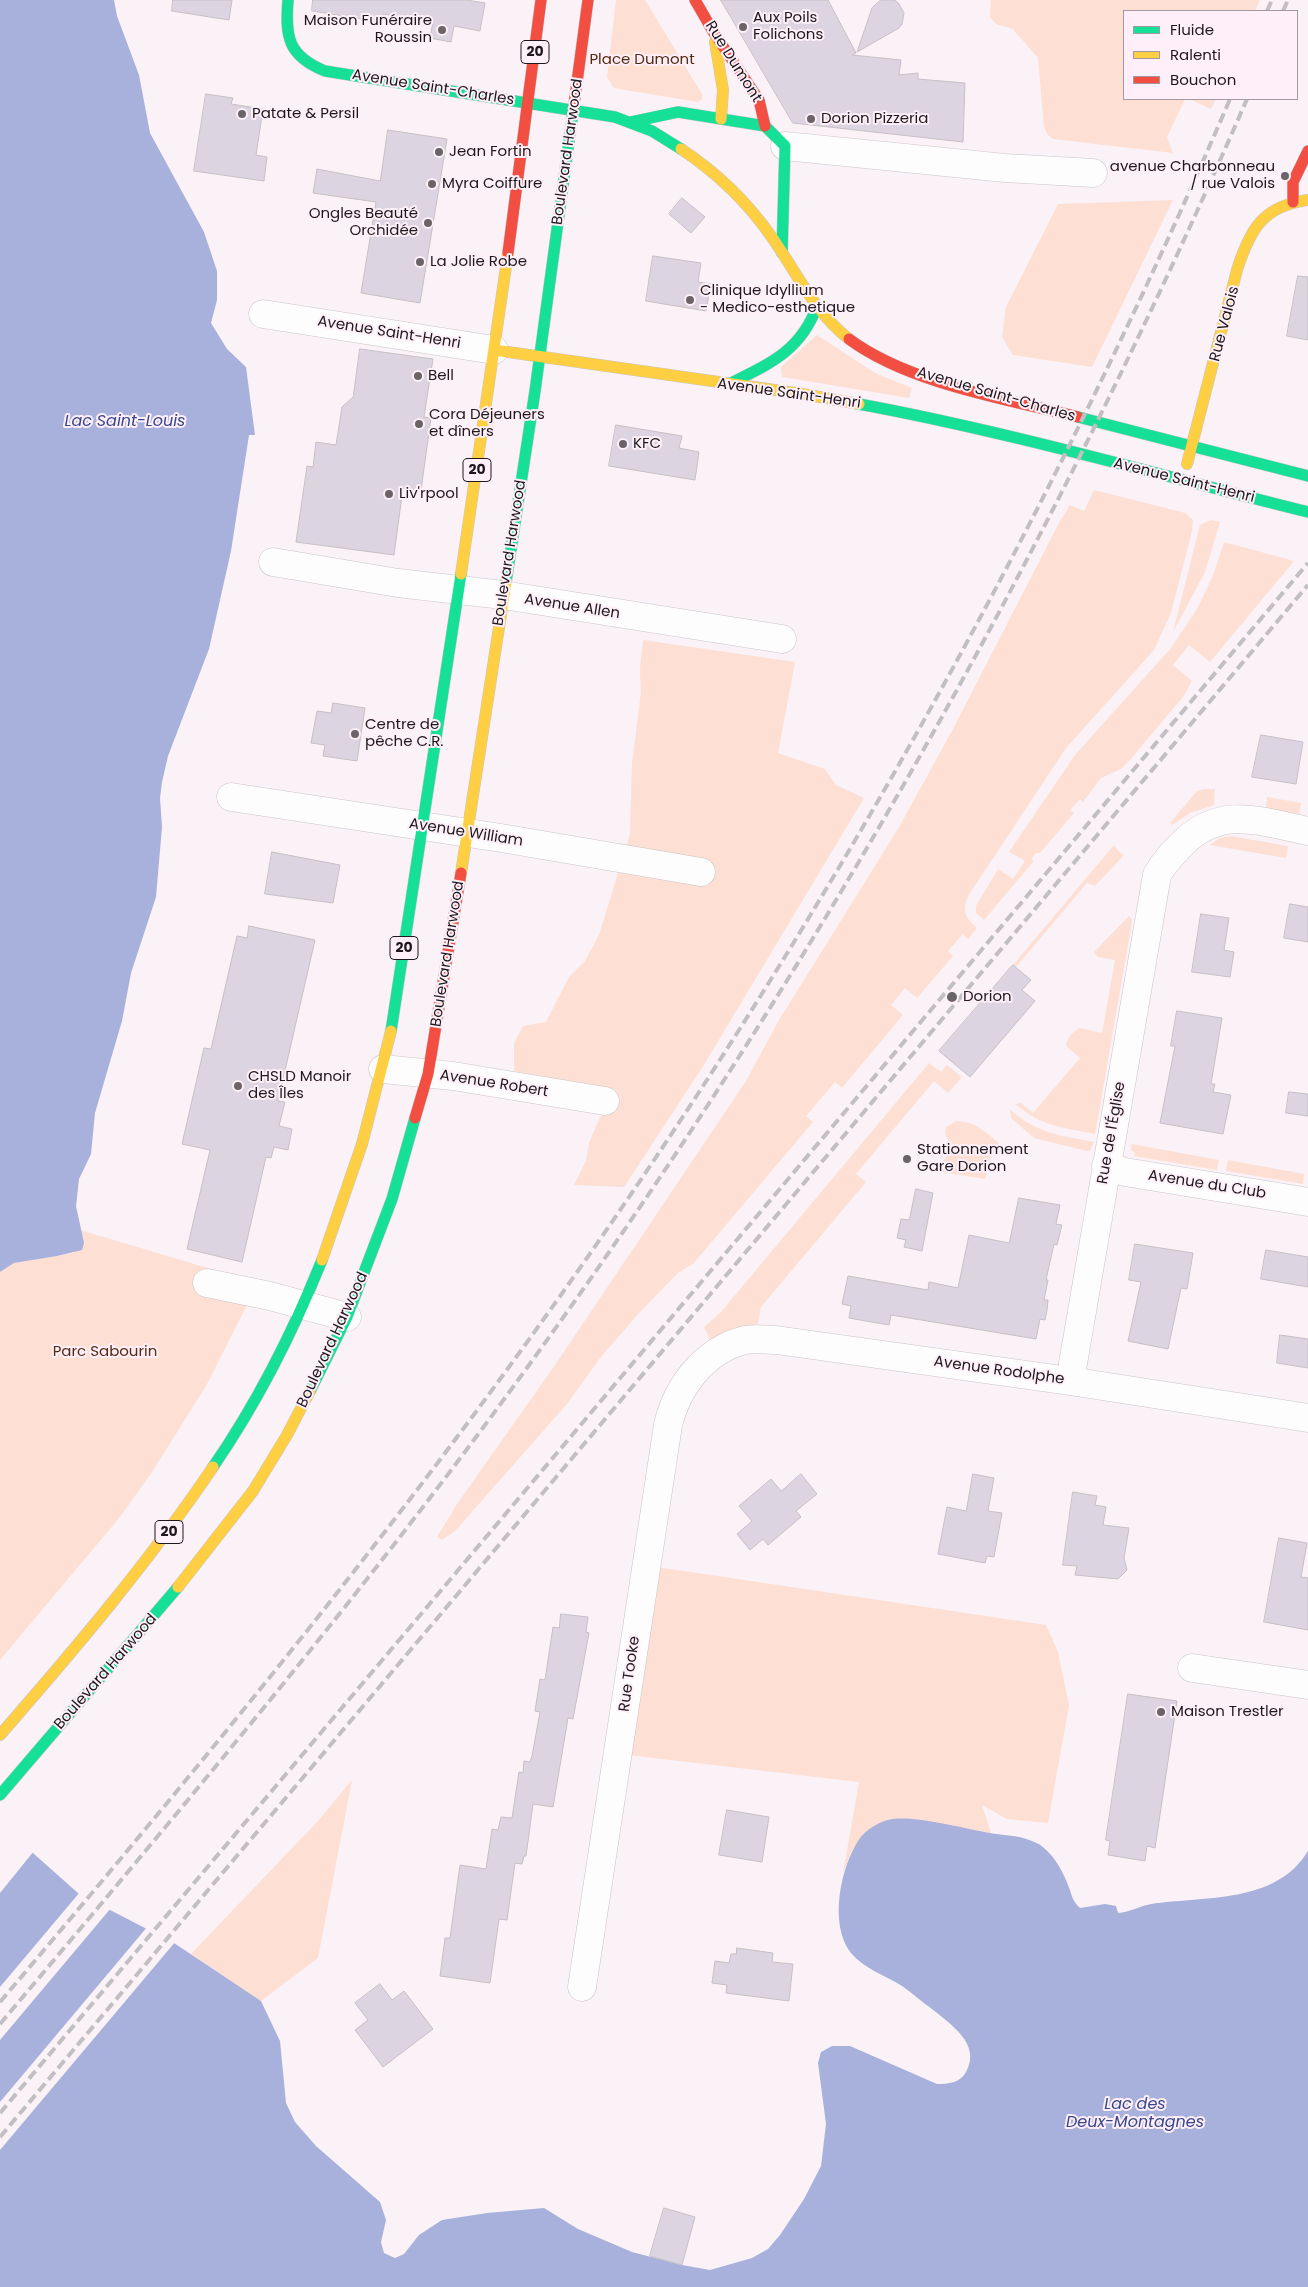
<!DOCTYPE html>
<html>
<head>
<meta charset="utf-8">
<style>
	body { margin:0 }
	#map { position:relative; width:1308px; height:2287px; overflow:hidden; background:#faf2f7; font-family:Poppins,sans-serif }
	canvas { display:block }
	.legend { position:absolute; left:1123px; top:10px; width:175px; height:90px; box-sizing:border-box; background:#feeff8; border:1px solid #a499a0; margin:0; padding:6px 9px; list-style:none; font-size:15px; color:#1d181b }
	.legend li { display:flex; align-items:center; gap:10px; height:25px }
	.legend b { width:25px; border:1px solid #a499a0 }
</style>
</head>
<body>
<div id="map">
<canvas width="1308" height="2287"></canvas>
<ul class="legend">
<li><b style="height:6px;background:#16e098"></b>Fluide</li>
<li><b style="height:6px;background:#ffcf43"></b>Ralenti</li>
<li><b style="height:6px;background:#f24e42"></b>Bouchon</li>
</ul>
</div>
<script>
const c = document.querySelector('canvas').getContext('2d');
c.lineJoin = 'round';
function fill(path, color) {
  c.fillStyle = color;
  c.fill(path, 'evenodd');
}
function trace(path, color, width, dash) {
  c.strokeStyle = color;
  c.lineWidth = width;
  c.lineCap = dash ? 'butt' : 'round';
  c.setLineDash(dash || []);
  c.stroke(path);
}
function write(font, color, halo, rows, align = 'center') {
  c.font = font + ' Poppins,sans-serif';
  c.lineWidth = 4;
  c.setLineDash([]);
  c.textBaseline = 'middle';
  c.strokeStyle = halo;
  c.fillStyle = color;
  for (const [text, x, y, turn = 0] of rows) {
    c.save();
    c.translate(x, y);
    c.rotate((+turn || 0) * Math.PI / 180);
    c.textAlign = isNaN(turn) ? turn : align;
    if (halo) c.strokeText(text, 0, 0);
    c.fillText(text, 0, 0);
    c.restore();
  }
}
fill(new Path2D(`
	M 616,0 L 645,0 L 702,94 L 702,99 L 698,102 L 619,89 L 613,87 L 607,77 Z
	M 991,0 L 1260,0 L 1255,11 L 1124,11 L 1124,99 L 1185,99 L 1167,137 L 1173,153 L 1053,139 L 1048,135 L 1044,127 L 1038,58 L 1013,29 L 996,24 L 990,17 Z
	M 1189,99 L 1216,99 L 1211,109 Z
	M 1173,200 L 1092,367 L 1013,355 L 1002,337 L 1006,307 L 1058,204 Z
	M 817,335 L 875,373 L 912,388 L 909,398 L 782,377 L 781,367 Z
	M 1094,490 L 1185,513 L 1193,520 L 1192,531 L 1171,613 L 1154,650 L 1066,748 L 968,896 C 962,912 965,917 977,928 L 968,939 L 963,934 L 948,951 L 953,956 L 917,998 L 905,988 L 891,1005 L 903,1015 L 842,1088 L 835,1082 L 806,1116 L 813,1122 L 693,1264 L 679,1272 L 640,1312 L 600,1358 L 567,1404 L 455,1531 L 442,1540 L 437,1537 L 457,1504 L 553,1368 L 746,1081 L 779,1020 L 898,829 L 953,729 L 1060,521 L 1070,505 L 1084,511 Z
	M 1211,520 L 1220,522 L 1205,572 L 1173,632 L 1200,525 Z
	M 1224,542 L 1294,561 L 1210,662 L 1189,645 L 1173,665 L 1192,681 L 1183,697 L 1128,762 L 1121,769 L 1101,778 L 1083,802 L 1080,799 L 1070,810 L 1074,813 L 1040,853 L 1036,853 L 1032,858 L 1033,862 L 984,920 L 976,913 L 976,906 L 998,869 L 1013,879 L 1025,861 L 1009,852 L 1075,755 L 1171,648 L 1197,609 L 1213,576 Z
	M 643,640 L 795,662 L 778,753 L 825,769 L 836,785 L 864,798 L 702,1068 L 624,1187 L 574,1185 L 586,1161 L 589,1143 L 600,1117 L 614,1103 L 615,1089 L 514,1071 L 514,1043 L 523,1026 L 546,1022 L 569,977 L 585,961 L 599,935 L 630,834 L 632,763 L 641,692 L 640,668 Z
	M 1204,789 L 1215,789 L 1214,805 L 1190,813 L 1172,825 L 1170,823 L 1197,791 Z
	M 1267,797 L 1301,803 L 1299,814 L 1266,808 Z
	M 1231,836 L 1288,846 L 1286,858 L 1210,845 L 1220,838 Z
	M 1114,845 L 1119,852 L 1124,855 L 1095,886 L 1087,883 L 1016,967 L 1013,965 Z
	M 1129,916 L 1132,919 L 1131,928 L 1095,1134 C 1061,1127 1043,1127 1015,1104 L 1021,1103 L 1033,1113 L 1080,1058 L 1066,1046 C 1066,1039 1073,1032 1079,1028 L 1102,1033 L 1115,960 L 1098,957 L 1094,952 Z
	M 929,1063 L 941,1072 L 947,1065 L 962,1077 L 948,1093 L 934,1081 L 856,1174 L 866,1182 L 761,1307 L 758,1324 L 724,1333 L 710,1340 L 704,1327 L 721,1312 Z
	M 1010,1110 C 1039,1134 1058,1135 1094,1142 L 1090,1151 L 1087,1151 L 1034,1138 L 1011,1118 Z
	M 956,1121 C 975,1121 985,1132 999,1143 L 992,1151 L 985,1179 L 935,1171 L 955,1146 C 949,1140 943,1137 946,1127 Z
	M 1132,1144 L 1219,1160 L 1217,1170 L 1134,1156 L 1135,1153 L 1131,1150 Z
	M 1228,1160 L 1304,1174 L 1303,1184 L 1226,1171 Z
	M 80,1230 L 211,1269 L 275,1283 L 247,1305 L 206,1386 L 152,1472 L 120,1517 L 0,1660 L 0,1272 L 14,1263 L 73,1253 L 84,1243 Z
	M 657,1567 L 1046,1625 L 1058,1652 L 1069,1705 L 1048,1823 L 1007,1819 L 982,1805 L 991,1833 L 913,1819 L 888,1820 L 853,1848 L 843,1873 L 859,1782 L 628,1755 Z
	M 352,1780 L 318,1958 L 261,2001 L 191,1954 L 318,1821 Z`), '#fddfd3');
fill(new Path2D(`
	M 0,0 L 114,0 L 117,16 L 139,75 L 150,133 L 204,232 L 217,271 L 217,300 L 211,323 L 227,349 L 246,367 L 255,435 L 249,435 L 231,551 L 209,649 L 168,756 L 162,782 L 160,798 L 162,827 L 156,897 L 131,973 L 122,1021 L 95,1113 L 91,1154 L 79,1179 L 76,1206 L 84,1243 L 82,1250 L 57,1256 L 14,1263 L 0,1272 Z
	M 0,1817 L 33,1853 L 79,1894 L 174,1943 L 261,2001 L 280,2041 L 286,2103 L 295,2122 L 316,2146 L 380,2202 L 386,2220 L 381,2242 L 384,2253 L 395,2258 L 404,2254 L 419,2235 L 442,2220 L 487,2213 L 544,2208 L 578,2229 L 632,2252 L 682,2265 L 710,2270 L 752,2258 L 768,2249 L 780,2235 L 804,2199 L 821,2166 L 826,2124 L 818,2063 L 821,2052 L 832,2046 L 850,2046 L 937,2084 C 948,2084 960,2083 966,2072 C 982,2044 950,2024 932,2009 C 922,2002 912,1993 902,1986 C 885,1975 864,1969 851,1953 C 828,1924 841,1865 860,1838 C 866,1830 879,1822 888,1820 C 912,1814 964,1829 990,1833 C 1001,1835 1013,1835 1023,1838 C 1030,1840 1039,1843 1044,1848 C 1055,1857 1063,1872 1068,1885 C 1072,1895 1072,1901 1080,1908 L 1105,1904 L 1116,1906 L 1118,1913 C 1130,1912 1140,1906 1151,1904 C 1205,1896 1276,1904 1308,1851 L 1308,2287 L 0,2287 Z`), '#a7b1db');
fill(new Path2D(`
	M 0,1814 L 34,1851 L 0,1893 Z
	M 80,1892 L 111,1908 L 0,2040 L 0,1987 Z
	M 148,1926 L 176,1941 L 0,2150 L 0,2102 Z`), '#faf2f7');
const building = new Path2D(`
	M 173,0 L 232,0 L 229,20 L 172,11 Z
	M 313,0 L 466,0 L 485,3 L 480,31 L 454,26 L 451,42 L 430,38 L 433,22 L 383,14 L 382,22 L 312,11 Z
	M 721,0 L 828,0 L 856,53 L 852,55 L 901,60 L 899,75 L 918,73 L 918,79 L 965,83 L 963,142 L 793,123 Z
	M 881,0 L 895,0 L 899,4 L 904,13 L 902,24 L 899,28 L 857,52 L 872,8 Z
	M 206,94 L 233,98 L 231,104 L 263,109 L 256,155 L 267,157 L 264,181 L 194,171 Z
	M 388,130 L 447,139 L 420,303 L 361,293 L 376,202 L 313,193 L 317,169 L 380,181 Z
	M 682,198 L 705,217 L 691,233 L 669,214 Z
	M 653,256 L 701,263 L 698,282 L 711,284 L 706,311 L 646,301 Z
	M 1298,276 L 1308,277 L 1308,340 L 1287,336 Z
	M 360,349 L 433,359 L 424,417 L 431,418 L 421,490 L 403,488 L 394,555 L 296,542 L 307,466 L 313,467 L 316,442 L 336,445 L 342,407 L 353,397 Z
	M 616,425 L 682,436 L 679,448 L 699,452 L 695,480 L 609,466 Z
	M 333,703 L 365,708 L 357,761 L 323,756 L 325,745 L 311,743 L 317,711 L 331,713 Z
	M 1261,735 L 1303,742 L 1296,784 L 1252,777 Z
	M 272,852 L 340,865 L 333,903 L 265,894 Z
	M 1290,904 L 1308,907 L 1308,942 L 1284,938 Z
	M 1201,914 L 1229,918 L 1224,950 L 1234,952 L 1230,977 L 1192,972 Z
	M 249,926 L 315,940 L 278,1101 L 285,1102 L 279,1126 L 292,1129 L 288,1150 L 274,1147 L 271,1158 L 266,1157 L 242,1262 L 187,1249 L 210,1150 L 182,1144 L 204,1048 L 211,1049 L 237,936 L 247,938 Z
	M 1013,965 L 1031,980 L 1022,990 L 1035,1001 L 970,1077 L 939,1051 Z
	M 1177,1011 L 1222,1018 L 1211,1084 L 1215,1084 L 1213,1092 L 1231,1095 L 1223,1134 L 1160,1123 L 1175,1046 L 1171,1046 Z
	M 1289,1092 L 1308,1094 L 1308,1116 L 1286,1113 Z
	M 916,1189 L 933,1193 L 922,1251 L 904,1247 L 906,1240 L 897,1238 L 901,1219 L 909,1220 Z
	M 1019,1198 L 1060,1205 L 1056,1224 L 1062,1225 L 1057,1245 L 1054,1244 L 1046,1280 L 1048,1280 L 1044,1300 L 1048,1300 L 1047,1310 L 1045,1320 L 1040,1319 L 1036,1339 L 891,1315 L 889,1325 L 849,1318 L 851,1306 L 842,1304 L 848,1276 L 928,1290 L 929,1282 L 958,1288 L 969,1235 L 1009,1243 Z
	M 1135,1244 L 1193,1253 L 1187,1289 L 1181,1288 L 1168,1349 L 1128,1341 L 1141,1282 L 1129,1280 Z
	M 1266,1250 L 1308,1257 L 1308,1287 L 1261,1279 Z
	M 1280,1335 L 1308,1339 L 1308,1368 L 1277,1363 Z
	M 801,1474 L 817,1494 L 796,1511 L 801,1517 L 768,1545 L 763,1539 L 750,1550 L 737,1534 L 752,1521 L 739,1506 L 771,1479 L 781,1491 Z
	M 973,1474 L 994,1478 L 988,1511 L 1002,1513 L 994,1557 L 987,1556 L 985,1563 L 938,1554 L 947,1507 L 966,1511 Z
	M 1073,1492 L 1097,1496 L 1095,1505 L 1106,1507 L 1103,1525 L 1129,1528 L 1124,1558 L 1127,1570 L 1118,1579 L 1075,1575 L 1077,1566 L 1063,1565 Z
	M 1279,1538 L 1307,1543 L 1301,1577 L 1308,1578 L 1308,1630 L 1264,1622 Z
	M 561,1614 L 588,1617 L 586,1632 L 589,1633 L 573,1719 L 568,1718 L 553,1807 L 533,1804 L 526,1856 L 524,1856 L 522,1864 L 515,1863 L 507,1920 L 499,1919 L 490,1983 L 440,1976 L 445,1938 L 450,1938 L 460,1865 L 486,1869 L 492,1829 L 498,1830 L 501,1817 L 512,1818 L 519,1772 L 523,1773 L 524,1761 L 530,1762 L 532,1756 L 540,1712 L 535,1711 L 540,1679 L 545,1680 L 553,1627 L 559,1628 Z
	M 1128,1694 L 1177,1701 L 1155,1848 L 1147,1846 L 1145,1861 L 1108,1855 L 1110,1841 L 1106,1840 Z
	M 727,1810 L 769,1817 L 762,1862 L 719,1855 Z
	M 737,1948 L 773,1953 L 772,1962 L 793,1964 L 789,2001 L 726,1993 L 727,1985 L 712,1983 L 715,1961 L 729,1963 L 731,1954 L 736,1954 Z
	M 380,1984 L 392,2000 L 404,1991 L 433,2029 L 383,2067 L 355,2030 L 368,2020 L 355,2003 Z
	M 664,2208 L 695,2217 L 682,2265 L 650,2256 Z`);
fill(building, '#ddd4e2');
trace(building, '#c5c0c4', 1);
const street = new Path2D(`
	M 785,146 L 1005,168 L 1093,173
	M 263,314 L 494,350
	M 273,562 L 398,583 L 503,595 L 782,639
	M 231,797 L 501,838 L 701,872
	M 383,1069 L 453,1076 L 605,1101
	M 1106,1166 L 1125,1172 L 1308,1202
	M 207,1283 L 270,1296 L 347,1317
	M 1070,1381 L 1157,875 C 1164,862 1174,852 1184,842 C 1223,805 1261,822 1308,831
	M 1192,1668 L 1308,1685
	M 582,1987 L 668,1425 C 677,1386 705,1350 745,1340 C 755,1338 766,1340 776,1340 L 1070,1381 L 1308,1418`);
const fast = new Path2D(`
	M 288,0 C 285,37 288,56 325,71 L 615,117 L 652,131 L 681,149
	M 631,122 L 678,112 L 765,126 L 785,146 L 782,253
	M 729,384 C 769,364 801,351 817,306
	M 859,404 C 1010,432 1159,475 1308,512
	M 1078,417 L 1308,476
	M 506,582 L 535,391 L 573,112
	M 391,1031 L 461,574
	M 310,1391 L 347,1317 L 392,1199 L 415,1118
	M 213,1467 C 257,1403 293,1332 322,1260
	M 0,1795 L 178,1587`);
const slow = new Path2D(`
	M 715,42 L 723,90 L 721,119
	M 681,149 C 716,172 747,202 771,236 C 796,271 814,312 849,339
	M 494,350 L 803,394 L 859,404
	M 1187,464 L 1237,270 C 1250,229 1263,206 1308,200
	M 461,574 L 508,253
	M 461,873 L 506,582
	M 322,1260 L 362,1144 L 391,1031
	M 178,1587 L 253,1491 L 287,1435 L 310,1391
	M 0,1735 C 75,1649 149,1562 213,1467`);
const jam = new Path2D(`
	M 695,0 L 714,33 L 759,100 L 765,126
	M 573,112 L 588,0
	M 1293,202 L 1293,182 L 1308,151
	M 508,253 L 541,0
	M 849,339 C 908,383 1006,399 1078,417
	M 415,1118 L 428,1074 L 461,873`);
trace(street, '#cac4c8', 29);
trace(fast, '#cac4c8', 12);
trace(slow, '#cac4c8', 12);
trace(jam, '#cac4c8', 12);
trace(street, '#fefdfe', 28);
trace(fast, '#16e098', 11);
trace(slow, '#ffcf43', 11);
trace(jam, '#f24e42', 11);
trace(new Path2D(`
	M 1267,11 L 1272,0
	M 1283,11 L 1288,0
	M 0,2002 C 190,1778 377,1552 548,1313 C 818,936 1047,525 1230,99
	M 0,2024 C 182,1808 364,1593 529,1365 C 815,971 1053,545 1247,99
	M 0,2113 L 1308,563
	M 0,2137 L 1308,585`), '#c1bfc1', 4, [10, 5]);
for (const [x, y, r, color] of [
	[743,27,5,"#6a6468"],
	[442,30,5,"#6a6468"],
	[242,114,5,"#6a6468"],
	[811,119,5,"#6a6468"],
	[439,152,5,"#6a6468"],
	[1285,176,5,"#6a6468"],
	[432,184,5,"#6a6468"],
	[428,223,5,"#6a6468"],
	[420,262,5,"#6a6468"],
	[690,300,5,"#6a6468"],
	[418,376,5,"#6a6468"],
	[419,424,5,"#6a6468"],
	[623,444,5,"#6a6468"],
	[389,494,5,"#6a6468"],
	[355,734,5,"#6a6468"],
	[952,997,6,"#6a6468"],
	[238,1086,5,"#6a6468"],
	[907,1159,5,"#6a6468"],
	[1161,1712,5,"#6a6468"]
]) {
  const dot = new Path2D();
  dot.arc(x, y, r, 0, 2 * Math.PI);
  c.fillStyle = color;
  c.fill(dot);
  trace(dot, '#feeff8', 2);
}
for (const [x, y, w] of [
	[535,52,28],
	[477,470,28],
	[404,948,28],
	[169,1532,28]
]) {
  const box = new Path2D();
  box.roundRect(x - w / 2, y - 11.5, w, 23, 4);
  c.fillStyle = '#feeff8';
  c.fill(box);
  trace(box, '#1d181b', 1);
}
write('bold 14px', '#1d181b', null, [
	["20",535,52],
	["20",477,470],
	["20",404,948],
	["20",169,1532]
]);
write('15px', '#1d181b', '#feeff8', [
	["Aux Poils",753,18],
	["Folichons",753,35],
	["Maison Funéraire",432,21,"right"],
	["Roussin",432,38,"right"],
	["Patate & Persil",252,114],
	["Dorion Pizzeria",821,119],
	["Jean Fortin",449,152],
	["avenue Charbonneau",1275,167,"right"],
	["/ rue Valois",1275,184,"right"],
	["Myra Coiffure",442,184],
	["Ongles Beauté",418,214,"right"],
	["Orchidée",418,231,"right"],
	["La Jolie Robe",430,262],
	["Clinique Idyllium",700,291],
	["- Medico-esthetique",700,308],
	["Bell",428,376],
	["Cora Déjeuners",429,415],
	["et dîners",429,432],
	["KFC",633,444],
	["Liv'rpool",399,494],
	["Centre de",365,725],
	["pêche C.R.",365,742],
	["Dorion",963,997],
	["CHSLD Manoir",248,1077],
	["des Îles",248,1094],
	["Stationnement",917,1150],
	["Gare Dorion",917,1167],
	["Maison Trestler",1171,1712]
], 'left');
write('15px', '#532a12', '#feeff8', [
	["Place Dumont",642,60],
	["Parc Sabourin",105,1352]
]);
write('15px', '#1d181b', '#feeff8', [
	["Rue Dumont",733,62,58],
	["Avenue Saint-Charles",433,88,9],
	["Boulevard Harwood",568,152,-82],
	["Rue Valois",1225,324,-75],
	["Avenue Saint-Henri",389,333,9],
	["Avenue Saint-Henri",789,394,8],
	["Avenue Saint-Charles",996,395,16],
	["Avenue Saint-Henri",1184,481,14],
	["Boulevard Harwood",510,553,-81],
	["Avenue Allen",572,607,9],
	["Avenue William",466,833,9],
	["Boulevard Harwood",448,954,-81],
	["Avenue Robert",494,1084,9],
	["Rue de l'Église",1112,1133,-80],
	["Avenue du Club",1207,1185,9],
	["Boulevard Harwood",333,1340,-65],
	["Avenue Rodolphe",999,1371,8],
	["Boulevard Harwood",106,1672,-49],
	["Rue Tooke",630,1674,-82]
]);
write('italic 16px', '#36478d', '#feeff8', [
	["Lac Saint-Louis",125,422],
	["Lac des",1135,2105],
	["Deux-Montagnes",1135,2123]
]);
</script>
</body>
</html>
